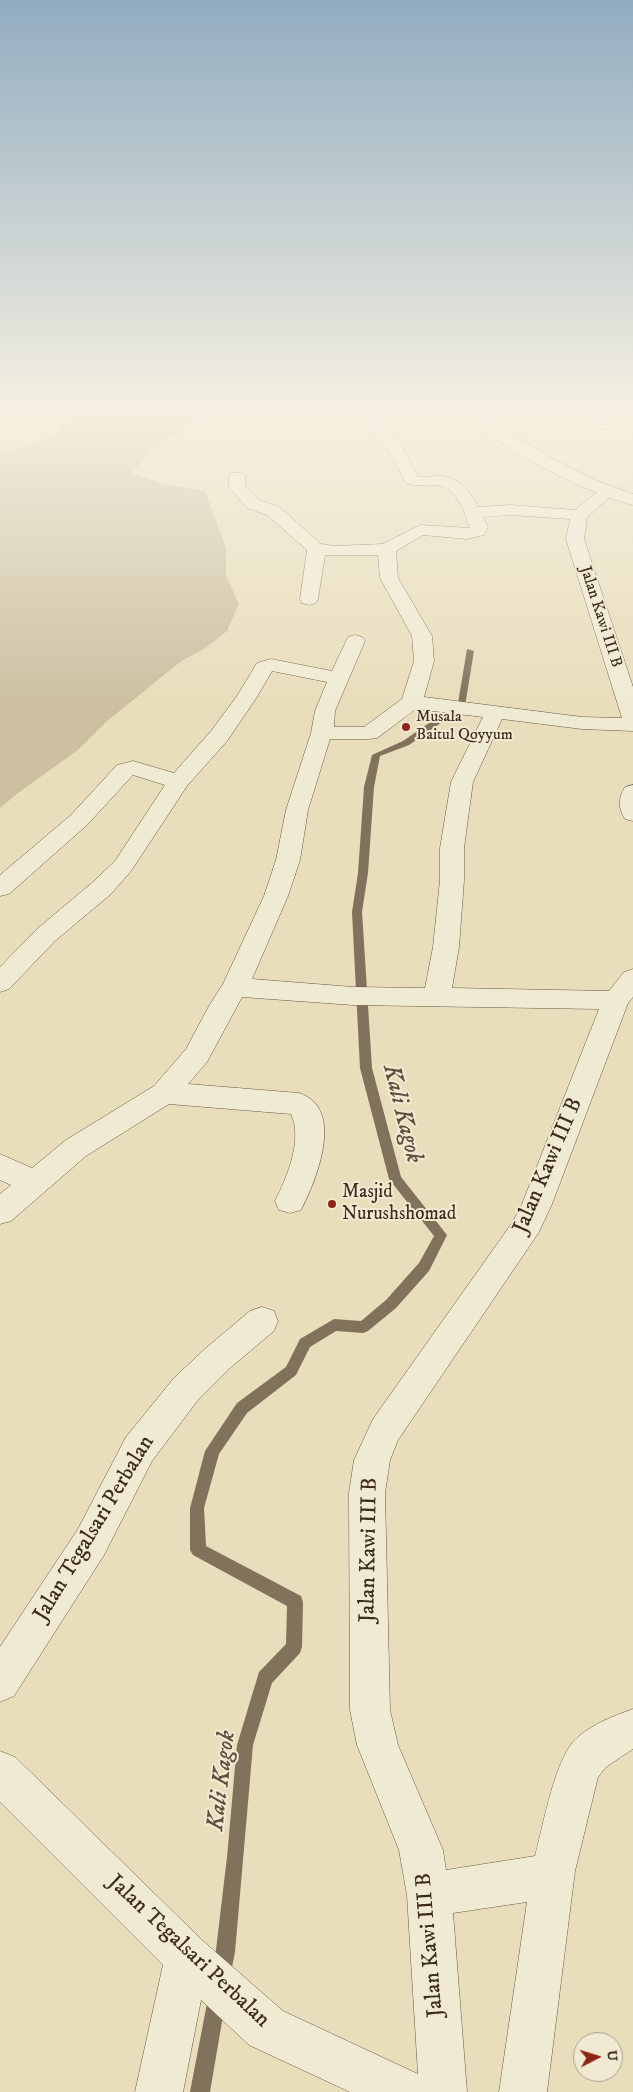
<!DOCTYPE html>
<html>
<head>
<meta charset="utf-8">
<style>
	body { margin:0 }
	#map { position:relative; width:633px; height:2092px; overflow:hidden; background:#e9debc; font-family:"IM FELL DW Pica",serif }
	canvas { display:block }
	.north { position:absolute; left:573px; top:2032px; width:50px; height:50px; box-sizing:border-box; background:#f1ead3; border:1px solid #a99e89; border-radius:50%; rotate:85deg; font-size:14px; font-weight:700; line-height:20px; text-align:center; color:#3d2c1b }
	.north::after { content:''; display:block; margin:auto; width:18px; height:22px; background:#8f2418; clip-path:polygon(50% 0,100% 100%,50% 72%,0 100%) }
</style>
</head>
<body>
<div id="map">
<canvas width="633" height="2092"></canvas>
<div class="north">U</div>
</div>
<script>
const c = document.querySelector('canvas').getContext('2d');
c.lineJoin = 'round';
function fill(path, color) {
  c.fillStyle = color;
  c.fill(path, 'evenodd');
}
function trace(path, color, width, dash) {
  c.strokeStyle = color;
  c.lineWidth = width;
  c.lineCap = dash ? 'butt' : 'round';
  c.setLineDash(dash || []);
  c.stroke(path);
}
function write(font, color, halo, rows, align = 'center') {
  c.font = font + ' "IM FELL DW Pica",serif';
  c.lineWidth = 4;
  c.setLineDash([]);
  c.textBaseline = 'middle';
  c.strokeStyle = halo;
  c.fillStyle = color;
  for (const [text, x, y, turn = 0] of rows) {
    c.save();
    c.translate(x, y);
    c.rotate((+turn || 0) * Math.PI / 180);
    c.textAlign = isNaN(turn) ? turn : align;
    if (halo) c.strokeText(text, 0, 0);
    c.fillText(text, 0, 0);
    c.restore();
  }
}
fill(new Path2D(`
	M 71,410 L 205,410 L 197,419 L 179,433 L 152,448 L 132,473 L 164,484 L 205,491 L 226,548 L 226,575 L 239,604 L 227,631 L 207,647 L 180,662 L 106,722 L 78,750 L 18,793 L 0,808 L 0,454 L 39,442 L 60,431 Z`), '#ccc0a1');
fill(new Path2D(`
	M 467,649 L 474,651 L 465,706 L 409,745 L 380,756 L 374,787 L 368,873 L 362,912 L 372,1068 L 401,1177 L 447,1235 L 429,1271 L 396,1308 L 368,1331 L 363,1333 L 336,1331 L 310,1347 L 296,1375 L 247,1413 L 219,1454 L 204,1508 L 206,1546 L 301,1596 L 303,1602 L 302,1647 L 300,1653 L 272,1683 L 253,1745 L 235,1952 L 229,1982 L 222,1984 L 215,1982 L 213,1975 L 227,1857 L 237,1745 L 259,1672 L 286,1644 L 287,1606 L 193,1555 L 190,1550 L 190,1508 L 205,1451 L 237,1403 L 286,1367 L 300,1339 L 334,1319 L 361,1321 L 386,1300 L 419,1263 L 434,1236 L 389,1179 L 360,1068 L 352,912 L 358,873 L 364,787 L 372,755 L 403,741 L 458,703 Z
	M 217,1989 L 224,1991 L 226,1998 L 210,2092 L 190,2092 L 208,1998 L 210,1991 Z`), '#81725b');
const minor = new Path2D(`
	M 205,410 L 220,410 L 208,426 L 198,426 L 195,423 Z
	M 351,410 L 367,410 L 400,443 L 418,477 C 425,477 432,476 439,476 C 459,477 470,491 478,507 L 511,505 L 575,510 L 602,488 L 614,488 L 616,492 L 587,517 L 584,539 L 633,687 L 633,731 L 582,729 L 502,719 L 473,782 L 464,848 L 464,880 L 459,947 L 452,988 L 609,991 L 624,972 L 633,969 L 633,997 L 628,1003 L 552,1204 L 539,1232 L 398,1440 L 390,1460 L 385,1493 L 390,1710 L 398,1745 L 443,1850 L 446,1870 L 535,1856 C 543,1827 555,1755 578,1737 C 594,1723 614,1716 633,1709 L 633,1749 L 606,1767 L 598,1777 L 575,1871 L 547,2092 L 499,2092 L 527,1902 L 453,1913 L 467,2092 L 350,2092 L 249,2045 L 201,2000 L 183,2092 L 135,2092 L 163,1965 L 0,1802 L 0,1751 L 15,1757 L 203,1941 L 283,2011 L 418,2074 L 407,1895 L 399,1850 L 357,1745 L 350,1710 L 349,1493 L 354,1460 L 373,1419 L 512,1223 L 522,1204 L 599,1009 L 353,1005 L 242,997 L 207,1062 L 188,1084 L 299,1093 C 346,1108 316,1181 301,1210 L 290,1213 L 279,1210 L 275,1201 C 287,1177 303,1140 291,1114 L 169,1104 L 86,1156 L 11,1221 L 0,1224 L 0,1194 L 11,1185 L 0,1180 L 0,1154 L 32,1168 L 66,1140 L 154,1086 L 186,1049 L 209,1006 L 223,984 L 264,896 L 276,860 L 286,810 L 311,733 L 315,711 L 327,682 L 272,671 L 257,697 L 227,741 L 187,786 L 131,871 L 111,894 L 55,941 L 9,989 L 0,992 L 0,967 L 37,929 L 93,882 L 115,861 L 165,785 L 133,775 L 87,825 L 9,894 L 0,896 L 0,875 L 71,815 L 117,765 L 133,761 L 174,773 L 211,731 L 237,696 L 257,663 L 271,659 L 332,671 L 348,637 L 355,635 L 362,637 L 365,641 L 335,711 L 334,727 L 364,727 L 402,699 L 414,661 L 412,636 L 380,578 L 378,555 L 325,555 L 318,599 L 316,603 L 309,605 L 302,603 L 300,599 L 307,550 L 267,515 L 247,508 L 229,487 L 229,476 L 231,473 L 243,473 L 245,476 L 245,486 L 259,500 L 279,507 L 321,544 L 334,546 L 383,544 L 420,525 L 470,528 C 466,515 457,490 442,486 C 430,483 419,488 406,483 L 387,448 ZM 511,515 L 570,519 L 566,539 L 622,718 L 582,717 L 424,697 L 434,661 L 432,636 L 398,578 L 396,551 L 423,535 L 467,539 L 484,535 L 488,527 L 483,517 ZM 416,709 L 483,717 L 451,782 L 440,848 L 440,880 L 433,947 L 425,988 L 353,987 L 252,979 L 288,896 L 300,860 L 308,810 L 330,739 L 369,739 L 377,738 Z
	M 574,410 L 591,410 L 612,426 L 609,429 C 598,432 580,419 574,410 Z
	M 633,785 L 633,821 L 625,819 C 618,809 618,797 625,787 Z
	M 262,1307 L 274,1311 L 278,1321 L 274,1331 L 230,1368 L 198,1400 L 152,1461 L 104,1555 L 14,1696 L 0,1702 L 0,1647 L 78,1529 L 126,1437 L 174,1378 L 206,1348 L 250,1311 Z`);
const tertiary = new Path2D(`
	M 464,410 L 480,410 L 511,434 L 553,459 L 597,481 L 633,494 L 633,505 C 591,495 488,445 464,410 Z`);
trace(minor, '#685843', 1);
trace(tertiary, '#685843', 1);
fill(minor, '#f1ead3');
fill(tertiary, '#f1ead3');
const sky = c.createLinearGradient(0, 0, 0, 703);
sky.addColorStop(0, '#91acc0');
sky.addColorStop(0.58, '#f5f0e1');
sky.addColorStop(1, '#f5f0e100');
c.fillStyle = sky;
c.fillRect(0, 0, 633, 703);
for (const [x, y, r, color] of [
	[406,727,5,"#8f2418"],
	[332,1204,5,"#8f2418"]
]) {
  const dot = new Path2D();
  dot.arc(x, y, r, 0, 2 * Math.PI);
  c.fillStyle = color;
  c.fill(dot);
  trace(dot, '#f1ead3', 2);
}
write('16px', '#3d2c1b', '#f1ead3', [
	["Jalan Kawi III B",600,617,72]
]);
write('16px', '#3d2c1b', '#f1ead3', [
	["Musala",416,718],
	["Baitul Qoyyum",416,736]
], 'left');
write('19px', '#3d2c1b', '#f1ead3', [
	["Masjid",342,1193],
	["Nurushshomad",342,1215]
], 'left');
write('22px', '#3d2c1b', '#f1ead3', [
	["Jalan Kawi III B",549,1166,-67],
	["Jalan Tegalsari Perbalan",95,1529,-59],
	["Jalan Kawi III B",370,1550,-89],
	["Jalan Kawi III B",431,1945,-95],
	["Jalan Tegalsari Perbalan",188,1952,43]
]);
write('italic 24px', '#5f4f3b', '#f1ead3', [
	["Kali Kagok",401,1114,76],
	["Kali Kagok",223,1781,-83]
]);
</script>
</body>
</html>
